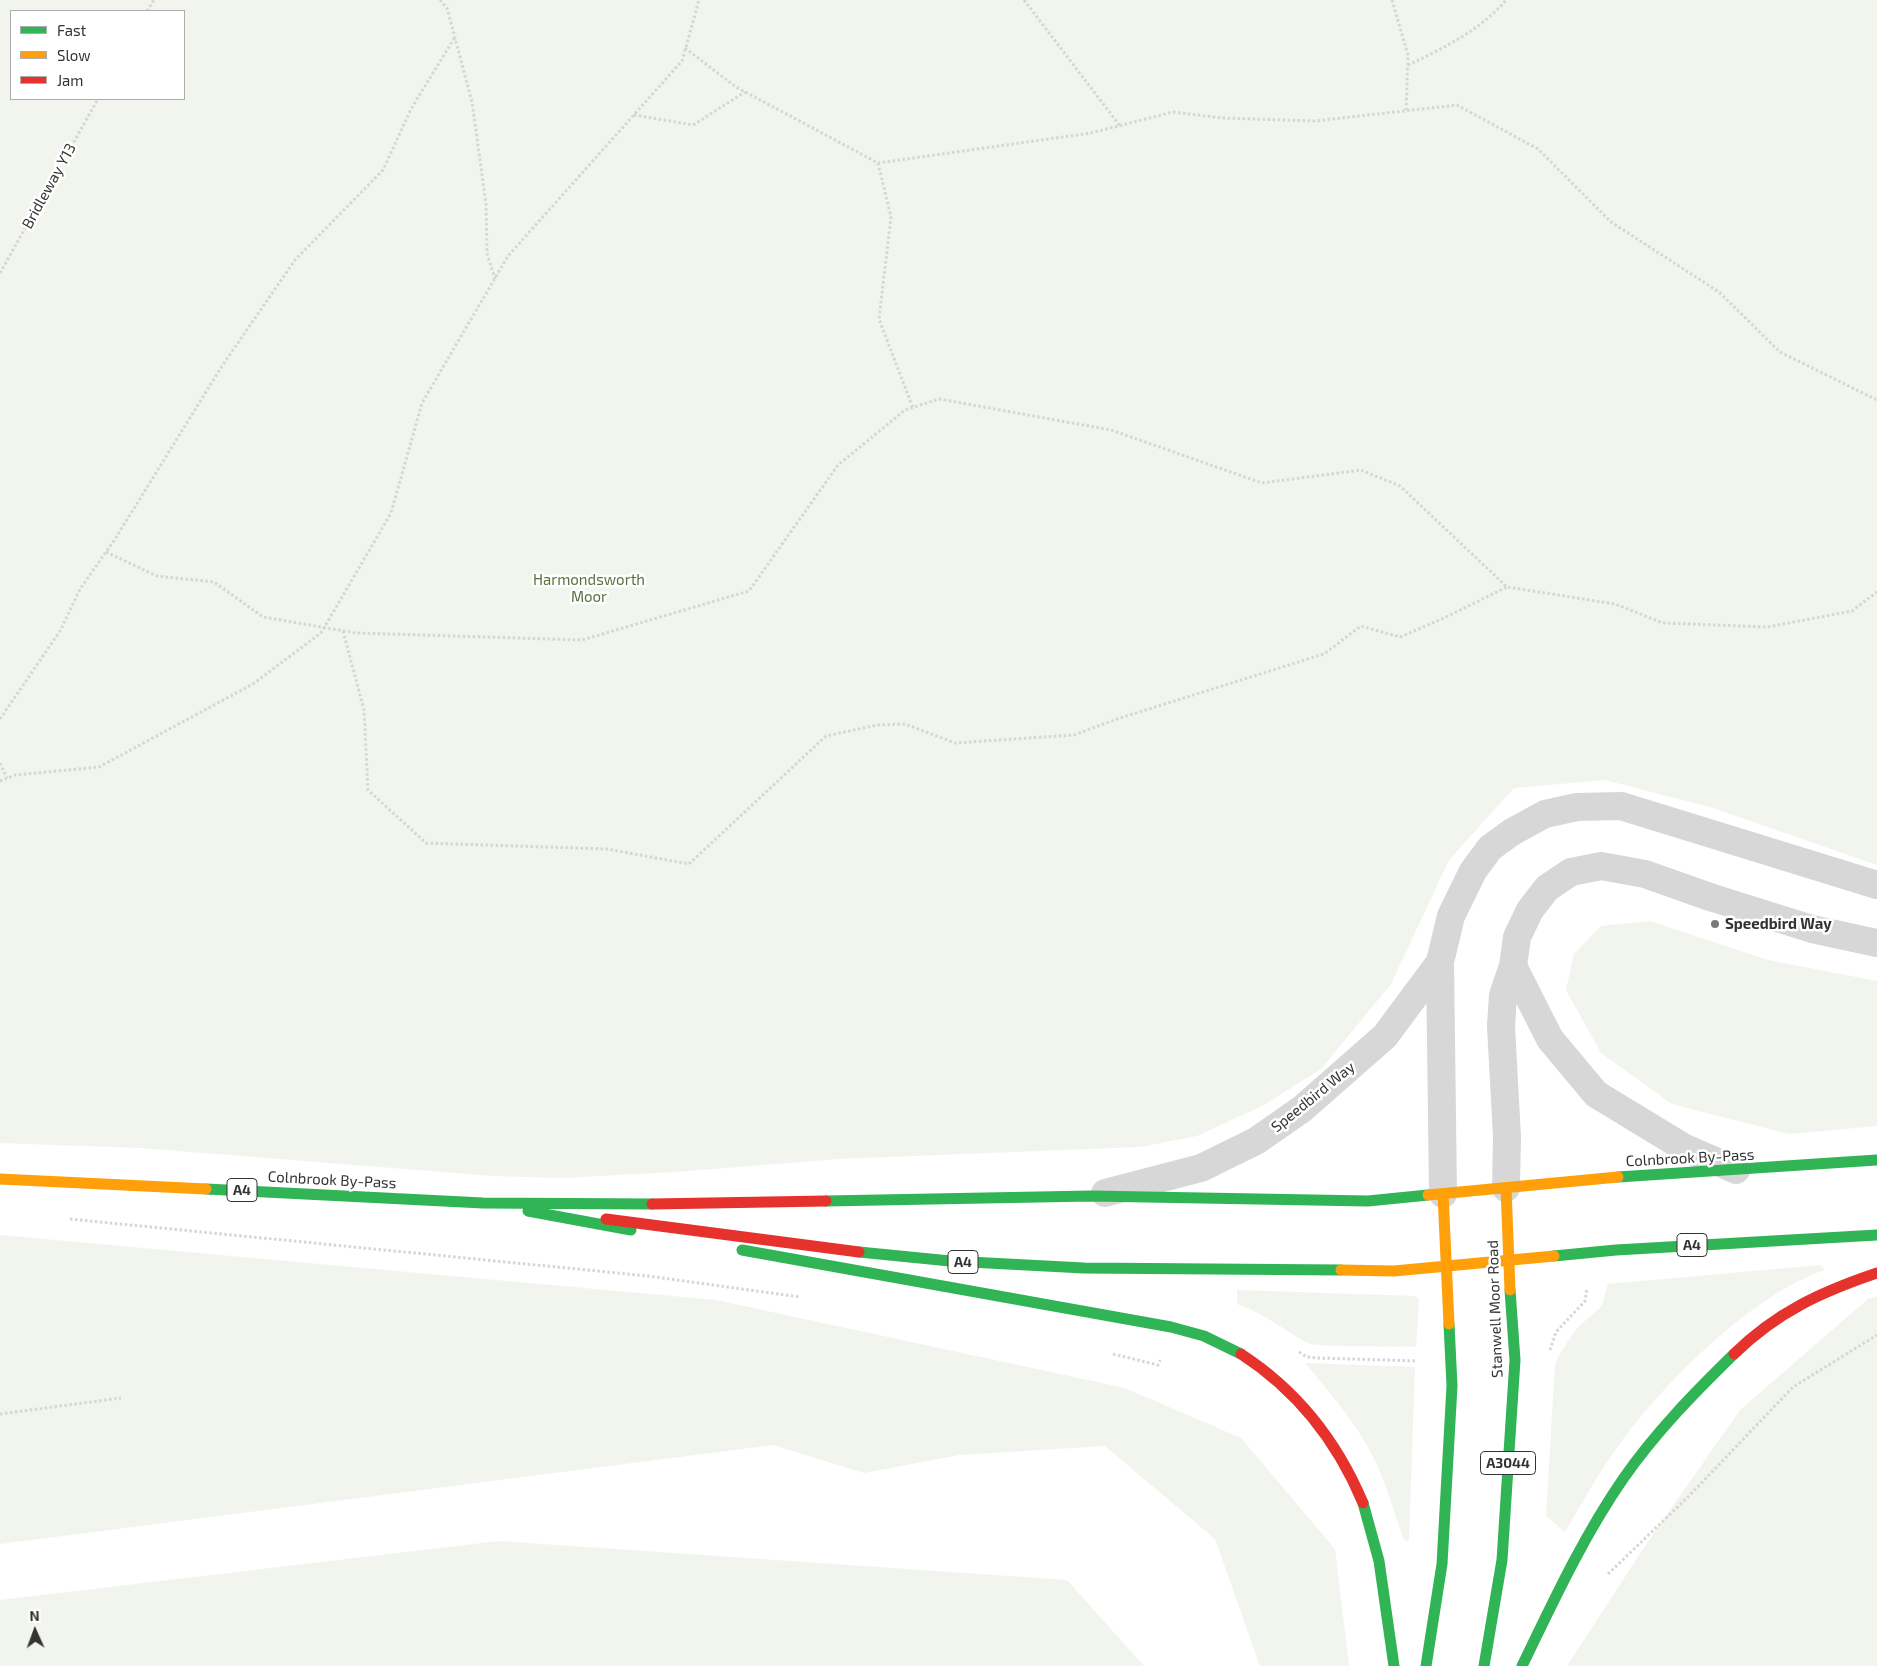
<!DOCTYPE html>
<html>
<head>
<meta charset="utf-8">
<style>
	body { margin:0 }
	#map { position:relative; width:1877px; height:1666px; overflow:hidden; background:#fff; font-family:"Exo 2",sans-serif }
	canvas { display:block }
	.legend { position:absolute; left:10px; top:10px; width:175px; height:90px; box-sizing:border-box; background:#fff; border:1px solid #adadad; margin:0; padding:6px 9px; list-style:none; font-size:15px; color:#333 }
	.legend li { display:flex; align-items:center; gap:10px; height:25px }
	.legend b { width:25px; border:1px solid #adadad }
	.north { position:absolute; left:10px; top:1606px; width:50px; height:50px; -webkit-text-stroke:4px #fff; paint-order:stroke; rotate:358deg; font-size:14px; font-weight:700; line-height:20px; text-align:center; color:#333 }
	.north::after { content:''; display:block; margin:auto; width:18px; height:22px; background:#333; clip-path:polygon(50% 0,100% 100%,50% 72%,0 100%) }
</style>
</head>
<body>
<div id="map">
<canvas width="1877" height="1666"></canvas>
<ul class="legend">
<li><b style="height:6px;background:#30b455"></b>Fast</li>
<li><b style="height:6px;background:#ff9f0a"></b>Slow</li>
<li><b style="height:6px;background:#e5322d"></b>Jam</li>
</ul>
<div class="north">N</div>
</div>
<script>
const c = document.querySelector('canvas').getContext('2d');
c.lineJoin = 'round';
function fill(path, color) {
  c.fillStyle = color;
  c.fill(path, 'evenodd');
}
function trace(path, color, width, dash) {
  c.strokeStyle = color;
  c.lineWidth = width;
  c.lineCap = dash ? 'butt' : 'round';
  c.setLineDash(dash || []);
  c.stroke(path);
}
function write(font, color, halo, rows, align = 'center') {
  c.font = font + ' "Exo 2",sans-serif';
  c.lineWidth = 5;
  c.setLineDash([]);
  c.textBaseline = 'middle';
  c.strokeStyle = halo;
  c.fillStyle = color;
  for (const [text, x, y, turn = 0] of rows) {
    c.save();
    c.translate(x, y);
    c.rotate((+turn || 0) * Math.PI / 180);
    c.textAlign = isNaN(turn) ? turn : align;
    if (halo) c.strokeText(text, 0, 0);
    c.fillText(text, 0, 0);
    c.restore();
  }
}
fill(new Path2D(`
	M 0,0 L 1877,0 L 1877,865 L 1713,808 L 1605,780 L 1514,788 L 1449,860 L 1391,984 L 1321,1069 L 1264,1105 L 1197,1136 L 1140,1147 L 838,1159 L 676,1172 L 562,1178 L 493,1176 L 141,1148 L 0,1143 ZM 184,11 L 184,99 L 11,99 L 11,11 Z
	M 1650,921 L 1768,960 L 1877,981 L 1877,1126 L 1789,1134 L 1672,1104 L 1601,1053 L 1566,990 L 1574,954 L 1601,926 Z
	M 0,1235 L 716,1300 L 1125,1388 L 1241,1438 L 1335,1549 L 1349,1666 L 1260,1666 L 1215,1539 L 1105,1446 L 959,1455 L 864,1473 L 773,1445 L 0,1544 Z
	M 1820,1265 L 1825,1270 C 1754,1293 1665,1382 1621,1442 C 1600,1470 1583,1502 1565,1532 L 1546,1516 L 1555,1365 L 1559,1355 L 1576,1329 L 1602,1306 L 1608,1284 Z
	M 1237,1290 L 1415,1296 L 1419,1300 L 1416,1347 C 1398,1346 1318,1348 1308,1343 C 1283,1330 1263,1312 1237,1304 Z
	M 1877,1297 L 1877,1666 L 1567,1666 L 1647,1543 L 1740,1410 L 1869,1298 Z
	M 1305,1363 L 1415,1367 L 1409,1539 L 1407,1542 L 1404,1540 C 1395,1516 1388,1490 1378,1467 C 1361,1429 1332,1395 1305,1363 Z
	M 499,1541 L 1067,1580 L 1144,1666 L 0,1666 L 0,1600 Z`), '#f1f5ed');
trace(new Path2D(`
	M 440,0 L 447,8 L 472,102 L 486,204 L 487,253 L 495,279
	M 1024,0 L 1120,126
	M 1392,0 L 1408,55 L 1406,111
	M 147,11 L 154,0
	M 685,48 L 736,87 L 878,163 L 1091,133 L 1173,112 L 1222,118 L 1315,121 L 1457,105 L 1538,149 L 1611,222 L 1719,292 L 1780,352 L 1877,400
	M 1408,65 C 1442,49 1481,30 1506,0
	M 634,115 L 693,125 L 745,92
	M 878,163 L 891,217 L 879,319 L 913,408
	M 0,273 L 98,99
	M 106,552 L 157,576 L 214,582 L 263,617 L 356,633 L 582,640 L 749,591 L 838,465 L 905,410 L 939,399 L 1111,430 L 1262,483 L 1361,470 L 1400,486 L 1507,587 L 1615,604 L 1663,623 L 1767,627 L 1852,611 L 1877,592
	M 343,631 L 364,710 L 368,790 L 426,843 L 607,849 L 689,864 L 826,736 L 877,725 L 905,724 L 955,743 L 1074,735 L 1117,719 L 1324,654 L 1361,626 L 1400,637 L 1444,618 L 1507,587
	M 0,719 L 60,631 L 80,589 L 115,539 L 222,366 L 295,260 L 383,170 L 411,109 L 455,37
	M 0,763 L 7,778
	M 0,781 L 15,775 L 99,767 L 253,684 L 321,633 L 391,513 L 422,403 L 508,256 L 682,61 L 699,0
	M 70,1219 L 648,1276 L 800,1297
	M 1550,1350 L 1556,1332 L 1585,1301 L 1587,1288
	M 1299,1352 L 1307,1357 L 1318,1358 L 1417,1361
	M 1113,1354 L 1158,1365 L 1160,1360
	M 0,1414 L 121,1398
	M 1608,1574 L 1688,1497 L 1793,1387 L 1877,1335`), '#d6d6d6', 3, [2.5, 2.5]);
trace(new Path2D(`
	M 1513,966 L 1550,1039 L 1596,1094 L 1683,1147 L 1736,1170
	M 1506,1188 L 1507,1137 L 1501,1026 L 1503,995 L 1513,966 L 1517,937 L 1530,910 L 1547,888 L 1571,872 L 1601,866 L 1645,874 L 1710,897 L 1812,929 L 1877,943
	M 1105,1193 L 1201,1168 L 1256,1141 L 1302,1109 L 1385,1036 L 1440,962
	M 1443,1194 L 1440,962 L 1451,916 L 1473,871 L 1490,848 L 1512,832 L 1545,814 L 1577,807 L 1621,806 L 1877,885`), '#d7d7d7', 28);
trace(new Path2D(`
	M 1618,1177 L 1877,1160
	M 206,1189 L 483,1203 L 652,1204
	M 826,1201 L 1091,1196 L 1368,1201 L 1428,1195
	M 528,1211 L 631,1230
	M 742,1250 L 1171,1327 L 1204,1336 L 1241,1354
	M 859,1252 L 950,1261 L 1084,1268 L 1341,1270
	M 1554,1256 L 1616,1250 L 1877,1235
	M 1363,1503 L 1379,1561 L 1394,1666
	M 1426,1666 L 1442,1564 L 1452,1386 L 1449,1324
	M 1484,1666 L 1502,1560 L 1515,1360 L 1510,1290
	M 1522,1666 C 1553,1602 1583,1537 1623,1479 C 1655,1433 1694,1393 1734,1354`), '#30b455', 11);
trace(new Path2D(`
	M 0,1179 L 206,1189
	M 1506,1188 L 1510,1290
	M 1443,1194 L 1449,1324
	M 1428,1195 L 1618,1177
	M 1341,1270 L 1394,1271 L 1554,1256`), '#ff9f0a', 11);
trace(new Path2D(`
	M 652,1204 L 826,1201
	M 606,1219 L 859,1252
	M 1241,1354 C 1298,1391 1337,1441 1363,1503
	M 1734,1354 C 1777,1312 1821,1292 1877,1273`), '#e5322d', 11);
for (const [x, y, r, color] of [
	[1715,924,5,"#7a7a7a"]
]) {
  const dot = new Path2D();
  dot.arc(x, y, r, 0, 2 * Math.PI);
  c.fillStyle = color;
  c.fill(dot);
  trace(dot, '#fff', 2);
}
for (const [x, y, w] of [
	[242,1190,30],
	[1692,1245,30],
	[963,1262,30],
	[1508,1463,55]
]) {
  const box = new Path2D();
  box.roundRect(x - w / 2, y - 11.5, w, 23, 4);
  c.fillStyle = '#fff';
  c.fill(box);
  trace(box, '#333', 1);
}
write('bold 14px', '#333', null, [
	["A4",242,1190],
	["A4",1692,1245],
	["A4",963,1262],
	["A3044",1508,1463]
]);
write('15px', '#333', '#fff', [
	["Bridleway Y13",49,186,-61],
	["Speedbird Way",1313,1097,-39],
	["Colnbrook By-Pass",1690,1158,-3],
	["Colnbrook By-Pass",332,1180,3],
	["Stanwell Moor Road",1495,1309,-92]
]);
write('15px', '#56703f', '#fff', [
	["Harmondsworth",589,580],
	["Moor",589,597]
]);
write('bold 15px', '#333', '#fff', [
	["Speedbird Way",1725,924]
], 'left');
</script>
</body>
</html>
